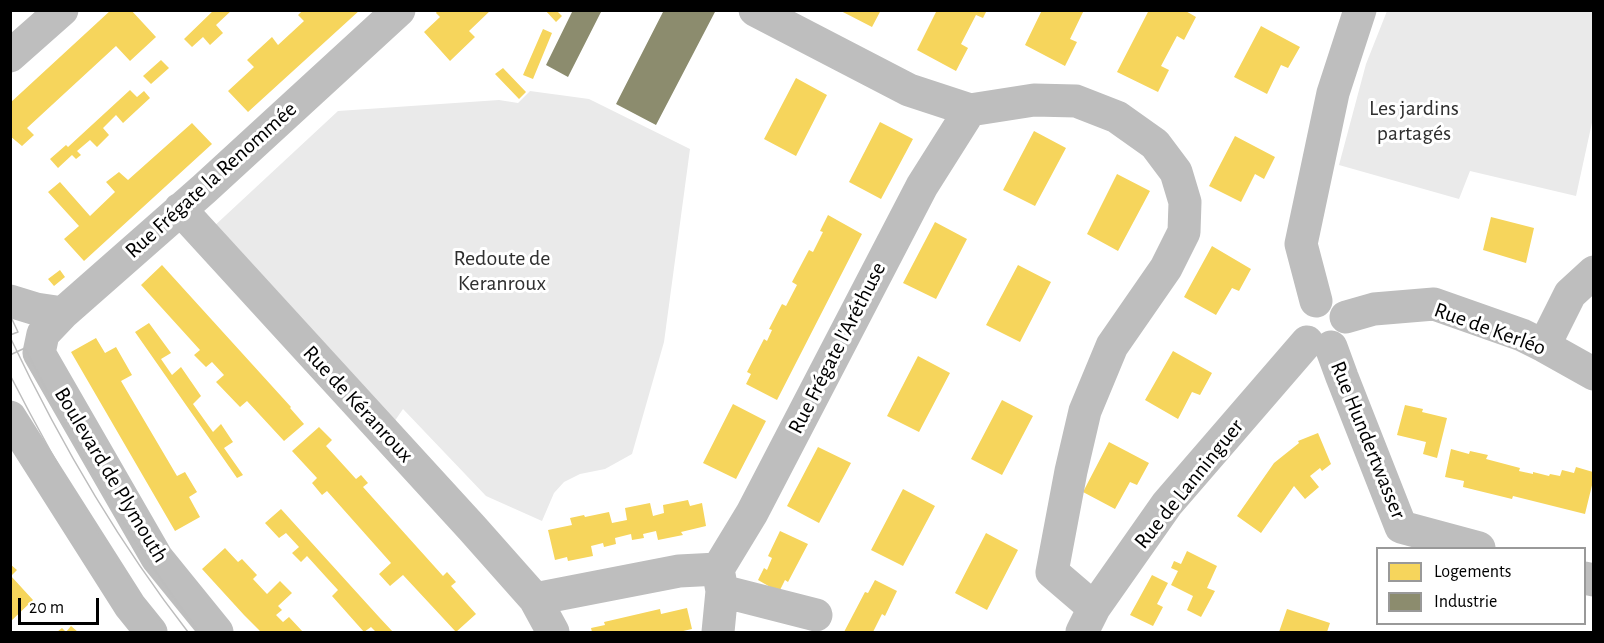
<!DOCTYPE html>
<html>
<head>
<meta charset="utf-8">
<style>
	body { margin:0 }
	#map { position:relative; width:1604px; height:643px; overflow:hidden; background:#fff; font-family:"Alegreya Sans",sans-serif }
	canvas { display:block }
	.frame { position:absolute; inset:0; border:12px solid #000; pointer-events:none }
	.legend { position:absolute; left:1376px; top:547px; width:210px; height:78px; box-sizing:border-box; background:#fff; border:2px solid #999; margin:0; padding:8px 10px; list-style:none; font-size:18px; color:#000 }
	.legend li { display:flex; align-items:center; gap:12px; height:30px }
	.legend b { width:30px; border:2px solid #999 }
	.scale { position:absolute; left:18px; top:598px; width:81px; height:27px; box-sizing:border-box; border:3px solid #000; border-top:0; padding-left:8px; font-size:18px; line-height:21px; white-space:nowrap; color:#000; -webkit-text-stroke:4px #fff; paint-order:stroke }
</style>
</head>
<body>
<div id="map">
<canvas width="1604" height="643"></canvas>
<div class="frame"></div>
<ul class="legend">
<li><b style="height:16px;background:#f6d55c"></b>Logements</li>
<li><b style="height:16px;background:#8c8c6e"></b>Industrie</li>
</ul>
<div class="scale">20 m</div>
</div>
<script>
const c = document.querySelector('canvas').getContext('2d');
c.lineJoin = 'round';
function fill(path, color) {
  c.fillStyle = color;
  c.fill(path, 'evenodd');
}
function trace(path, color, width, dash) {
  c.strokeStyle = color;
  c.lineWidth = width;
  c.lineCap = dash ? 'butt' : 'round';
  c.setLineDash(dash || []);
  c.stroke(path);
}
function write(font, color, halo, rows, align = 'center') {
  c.font = font + ' "Alegreya Sans",sans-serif';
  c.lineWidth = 6;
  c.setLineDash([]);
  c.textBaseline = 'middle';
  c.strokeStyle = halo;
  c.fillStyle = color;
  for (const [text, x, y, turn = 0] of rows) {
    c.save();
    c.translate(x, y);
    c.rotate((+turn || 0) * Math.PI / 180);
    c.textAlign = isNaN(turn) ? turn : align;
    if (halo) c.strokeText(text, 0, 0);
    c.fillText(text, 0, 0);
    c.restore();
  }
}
fill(new Path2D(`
	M 1387,11 L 1593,11 L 1593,118 L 1576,196 L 1470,171 L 1459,199 L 1339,165 L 1366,64 Z
	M 530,91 L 589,99 L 690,149 L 664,342 L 632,454 L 605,469 L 580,474 L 564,482 L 554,493 L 542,521 L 486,496 L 403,409 L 392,425 L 211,229 L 338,111 L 499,100 L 518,103 Z`), '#eaeaea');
fill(new Path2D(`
	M 111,10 L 131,10 L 156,37 L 130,61 L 116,46 L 27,128 L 34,135 L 22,146 L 10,136 L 10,103 Z
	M 214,10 L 232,10 L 216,25 L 223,33 L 210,45 L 203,37 L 192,47 L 184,39 Z
	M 303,10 L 360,10 L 248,112 L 228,91 L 254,67 L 247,60 L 272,37 L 278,45 L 304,21 L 298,15 Z
	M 438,10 L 491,10 L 469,31 L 475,37 L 450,61 L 424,32 L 440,17 L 436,13 Z
	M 545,10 L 556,10 L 562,16 L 556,22 Z
	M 839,10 L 881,10 L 872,27 Z
	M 937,10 L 987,10 L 983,18 L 976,15 L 961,44 L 968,48 L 956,71 L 917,50 Z
	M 1042,10 L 1084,10 L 1070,39 L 1077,42 L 1065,66 L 1025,45 Z
	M 1149,10 L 1184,10 L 1196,17 L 1184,40 L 1177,36 L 1161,66 L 1169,70 L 1158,92 L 1117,72 Z
	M 1261,26 L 1300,47 L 1288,68 L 1281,65 L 1267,94 L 1234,77 Z
	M 543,29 L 552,33 L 533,79 L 523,75 Z
	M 161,60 L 169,68 L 151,84 L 143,76 Z
	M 503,68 L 526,92 L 519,99 L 495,74 Z
	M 796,78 L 827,95 L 796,156 L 764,139 Z
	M 130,90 L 137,97 L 144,91 L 150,98 L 123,123 L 116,115 L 103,128 L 109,135 L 97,147 L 90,140 L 77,151 L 81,155 L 76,159 L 72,155 L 58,168 L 50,159 L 66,145 L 68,147 Z
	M 880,122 L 913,139 L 881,199 L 849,182 Z
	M 192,123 L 212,144 L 84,261 L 64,239 L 79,226 L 48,192 L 60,182 L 90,216 L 115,192 L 106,182 L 119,172 L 128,180 Z
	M 1034,131 L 1066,148 L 1035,206 L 1003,190 Z
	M 1235,136 L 1275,157 L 1264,179 L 1255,174 L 1241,202 L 1209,186 Z
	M 1117,174 L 1150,191 L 1118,251 L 1087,234 Z
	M 828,215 L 862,234 L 777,400 L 746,384 L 751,374 L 747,372 L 764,339 L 767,341 L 772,330 L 769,329 L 782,304 L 786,306 L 797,285 L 792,282 L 809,250 L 813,252 L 823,232 L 820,231 Z
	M 1491,217 L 1534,228 L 1526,263 L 1483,250 Z
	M 935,222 L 967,239 L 936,299 L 903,283 Z
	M 1212,246 L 1251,269 L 1239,291 L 1232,288 L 1216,315 L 1184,297 Z
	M 162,265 L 291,407 L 290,408 L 304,424 L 284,441 L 247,401 L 240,407 L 216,382 L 224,375 L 212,362 L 206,367 L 194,355 L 200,350 L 141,285 Z
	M 1018,265 L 1051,282 L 1020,342 L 986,325 Z
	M 60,270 L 65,277 L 54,286 L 48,279 Z
	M 149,323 L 171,353 L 161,359 L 172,375 L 181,367 L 201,396 L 193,404 L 213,432 L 221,424 L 233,442 L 224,448 L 243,475 L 237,478 L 135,332 Z
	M 96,338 L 105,353 L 116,347 L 132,375 L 121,381 L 177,476 L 185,472 L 197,492 L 189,497 L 200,517 L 175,531 L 71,352 Z
	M 1173,351 L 1212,373 L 1200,395 L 1192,392 L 1178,419 L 1145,400 Z
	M 918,356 L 950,373 L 919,432 L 887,416 Z
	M 1002,400 L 1033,416 L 1002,475 L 971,459 Z
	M 733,404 L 766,421 L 736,479 L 703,463 Z
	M 1405,405 L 1423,409 L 1422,412 L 1447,418 L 1437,458 L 1423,454 L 1426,442 L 1397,435 Z
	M 319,427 L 332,440 L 326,446 L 356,479 L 361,475 L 368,483 L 363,487 L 443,576 L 447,572 L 456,582 L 451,586 L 476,614 L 456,632 L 403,575 L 390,586 L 379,574 L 391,563 L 327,491 L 322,495 L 312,483 L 317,478 L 292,451 Z
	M 1318,433 L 1331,464 L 1322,471 L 1320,468 L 1310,476 L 1319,487 L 1305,499 L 1294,486 L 1261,533 L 1237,516 L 1274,463 L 1299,443 L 1298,441 Z
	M 1109,442 L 1149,463 L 1137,485 L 1130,482 L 1115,509 L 1083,492 Z
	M 818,447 L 851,463 L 819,523 L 787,506 Z
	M 1451,449 L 1469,454 L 1470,451 L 1488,455 L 1486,459 L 1520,468 L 1519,471 L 1533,474 L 1533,472 L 1549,476 L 1550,474 L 1560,476 L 1562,470 L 1574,473 L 1576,467 L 1593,472 L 1593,481 L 1585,514 L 1513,496 L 1512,499 L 1463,487 L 1464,481 L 1445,477 Z
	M 903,489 L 935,506 L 903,566 L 871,550 Z
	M 688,500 L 690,506 L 702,503 L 706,526 L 681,532 L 683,535 L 658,540 L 656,531 L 643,534 L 644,538 L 632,540 L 631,534 L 615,538 L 616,544 L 604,547 L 603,543 L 591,546 L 593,556 L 568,561 L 567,557 L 555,560 L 548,530 L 572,525 L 570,518 L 584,515 L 585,517 L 609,512 L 612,523 L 627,520 L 625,508 L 650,503 L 653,516 L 664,513 L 663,505 Z
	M 281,509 L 379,617 L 393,632 L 376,632 L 371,627 L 364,632 L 332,596 L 338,590 L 326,577 L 307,556 L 301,562 L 292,553 L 299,547 L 286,533 L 279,538 L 265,523 Z
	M 780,531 L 808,544 L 788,582 L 785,580 L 779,592 L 758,580 L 764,568 L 767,570 L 772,558 L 768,556 Z
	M 986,533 L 1018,550 L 987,610 L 955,593 Z
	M 225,548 L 238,562 L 242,559 L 257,575 L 253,579 L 267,594 L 280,581 L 292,593 L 278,606 L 282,610 L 276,615 L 283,622 L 289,617 L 303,632 L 261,632 L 244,615 L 202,569 Z
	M 1187,551 L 1217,566 L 1207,588 L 1215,591 L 1201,617 L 1187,610 L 1193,596 L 1171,585 L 1178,571 L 1171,568 L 1174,561 L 1181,564 Z
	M 10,564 L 17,570 L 11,576 L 33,600 L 10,622 Z
	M 1152,575 L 1168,583 L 1157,604 L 1163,607 L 1153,626 L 1130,615 Z
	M 875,580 L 897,591 L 885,616 L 882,614 L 873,632 L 844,632 L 865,592 L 868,593 Z
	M 687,608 L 692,629 L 679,632 L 592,632 L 591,628 L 605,625 L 604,622 L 660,609 L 661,614 Z
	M 1287,609 L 1330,623 L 1327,632 L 1279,632 Z
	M 71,626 L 78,632 L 57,632 L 62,628 L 66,632 Z`), '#f6d55c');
fill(new Path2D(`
	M 573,10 L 602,10 L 568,77 L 546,65 Z
	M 664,10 L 716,10 L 656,125 L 616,104 Z`), '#8c8c6e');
trace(new Path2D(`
	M 755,10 L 909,90 L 970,110 L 1034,100 L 1076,101 L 1117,117 L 1155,144 L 1176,172 L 1185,202 L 1184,232 L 1166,268 L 1112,346 L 1085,411 L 1071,471 L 1052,572 L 1094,608
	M 10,56 L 62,10
	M 180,209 L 472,528 L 535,599 L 553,632
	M 10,301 L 36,309 L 63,313
	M 1316,301 L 1301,244 L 1333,93 L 1360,10
	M 1346,317 L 1374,309 L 1434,304 L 1522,335 L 1544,346 L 1594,374
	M 1544,346 L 1570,294 L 1594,272
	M 1331,347 L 1342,377 L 1401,527 L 1479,548
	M 1584,578 L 1594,580
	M 722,591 L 816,615
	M 535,599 L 679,571 L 718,569
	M 217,632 L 157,558 L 39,353 L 43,334 L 63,313 L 204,189 L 399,10
	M 718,632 L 722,591 L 718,569 L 752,513 L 922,186 L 970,110
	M 1082,632 L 1094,608 L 1167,504 L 1307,342`), '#bebebe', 33);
trace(new Path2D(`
	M 10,417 L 130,606 L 151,632`), '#bdbdbd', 33);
trace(new Path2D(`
	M 10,315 L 18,332 L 10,335
	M 10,337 C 59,440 118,542 188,632
	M 10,355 L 25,348 C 75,448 132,543 199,632
	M 10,375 C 56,465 106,552 167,632`), '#bdbdbd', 1.5);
write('22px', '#2f2f2f', '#fff', [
	["Les jardins",1414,108],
	["partagés",1414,133],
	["Redoute de",502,258],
	["Keranroux",502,283]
]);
write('22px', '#000', '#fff', [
	["Rue Frégate la Renommée",211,180,-42],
	["Rue de Kerléo",1490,329,20],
	["Rue Frégate l'Aréthuse",837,348,-63],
	["Rue de Kéranroux",358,404,47],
	["Rue Hundertwasser",1368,440,68],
	["Boulevard de Plymouth",111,475,59],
	["Rue de Lanninguer",1189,484,-51]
]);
</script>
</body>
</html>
